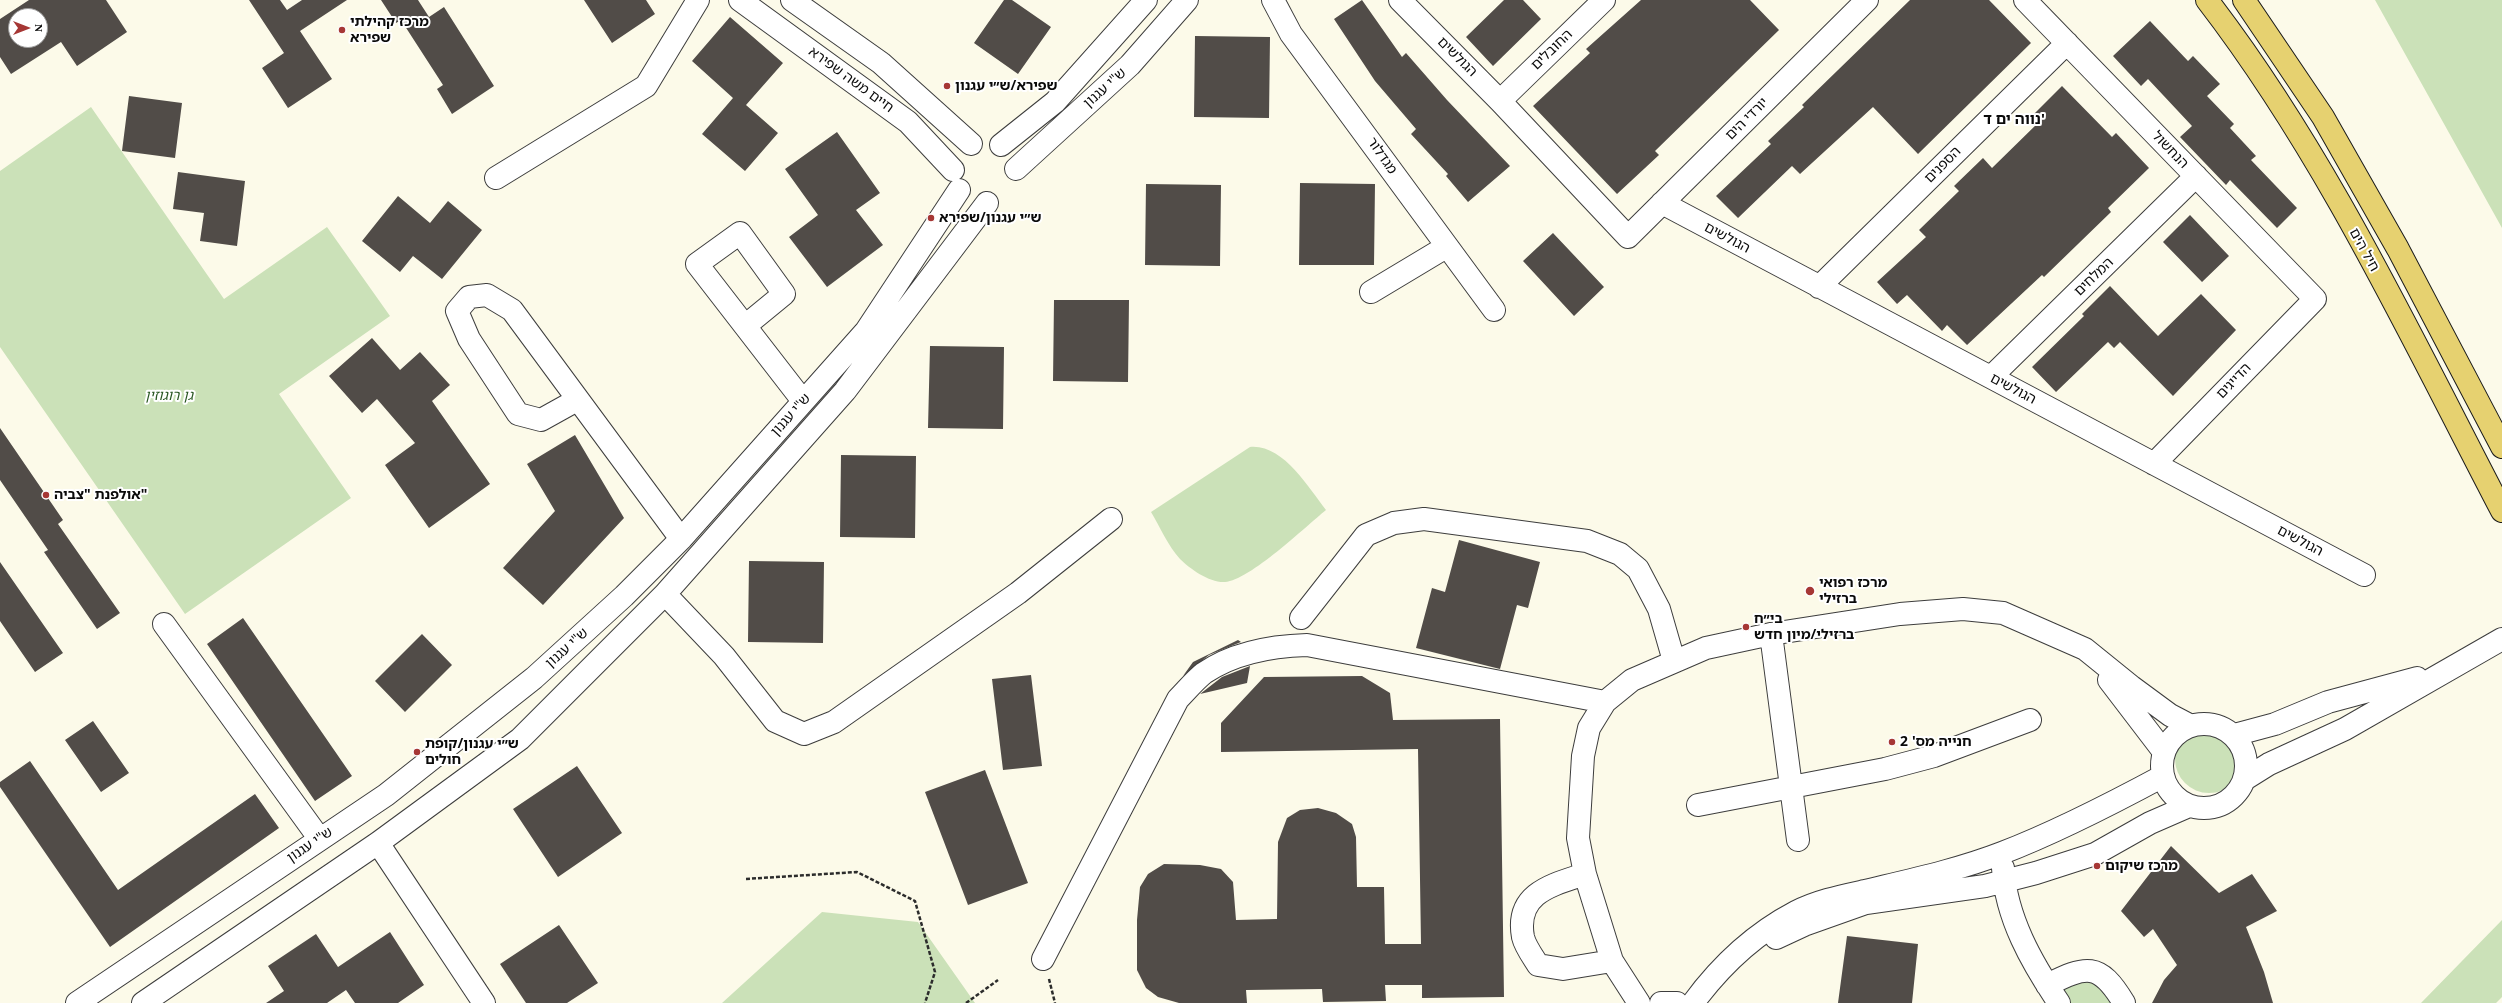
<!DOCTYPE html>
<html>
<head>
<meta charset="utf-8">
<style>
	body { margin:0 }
	#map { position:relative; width:2502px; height:1003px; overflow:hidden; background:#fcfae9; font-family:Georgia,serif }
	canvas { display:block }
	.north { position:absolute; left:8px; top:8px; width:40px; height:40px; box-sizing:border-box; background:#fff; border:1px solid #9d9d9d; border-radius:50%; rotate:90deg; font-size:11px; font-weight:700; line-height:16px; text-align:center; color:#0a0a0a }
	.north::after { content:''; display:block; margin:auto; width:14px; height:18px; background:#a63735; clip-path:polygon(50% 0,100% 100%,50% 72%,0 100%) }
</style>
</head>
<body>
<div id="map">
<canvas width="2502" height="1003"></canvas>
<div class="north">N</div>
</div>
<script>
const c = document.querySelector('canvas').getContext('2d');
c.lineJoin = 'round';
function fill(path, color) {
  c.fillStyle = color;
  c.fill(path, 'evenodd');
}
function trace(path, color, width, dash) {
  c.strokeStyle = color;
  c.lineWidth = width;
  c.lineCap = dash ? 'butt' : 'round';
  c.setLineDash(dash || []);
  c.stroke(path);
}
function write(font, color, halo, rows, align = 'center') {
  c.font = font + ' Georgia,"Noto Sans Hebrew",serif';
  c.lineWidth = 4;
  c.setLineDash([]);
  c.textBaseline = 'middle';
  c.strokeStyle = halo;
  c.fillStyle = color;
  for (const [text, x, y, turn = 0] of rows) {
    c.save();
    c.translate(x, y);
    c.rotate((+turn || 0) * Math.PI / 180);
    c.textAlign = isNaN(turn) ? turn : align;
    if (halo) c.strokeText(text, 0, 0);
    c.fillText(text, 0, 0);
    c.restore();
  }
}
fill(new Path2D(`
	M 2375,0 L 2502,0 L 2502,228 Z
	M 91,107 L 224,299 L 327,227 L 390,316 L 279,394 L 351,498 L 185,614 L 0,347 L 0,171 Z
	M 1250,447 C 1283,444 1308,487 1326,510 C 1305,527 1250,580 1225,582 C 1210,583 1190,569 1180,559 C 1168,546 1160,527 1151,512 Z
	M2175 759a34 34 0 1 1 68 0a34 34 0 1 1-68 0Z
	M 822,912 L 918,922 L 975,1003 L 722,1003 Z
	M 2502,920 L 2502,997 L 2496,1003 L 2421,1003 Z
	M 2091,979 L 2116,1003 L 2070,1003 L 2062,990 L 2072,982 Z`), '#cbe1b8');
fill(new Path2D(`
	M 29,0 L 106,0 L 127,32 L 77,66 L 61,42 L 11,74 L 0,57 L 0,19 ZM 16,16 L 40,16 L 40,40 L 16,40 Z
	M 249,0 L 280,0 L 287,10 L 302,0 L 347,0 L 300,31 L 332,79 L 288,108 L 262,68 L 284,53 Z
	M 381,0 L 418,0 L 429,17 L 444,7 L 494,86 L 452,114 L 437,89 L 443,85 L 401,20 L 396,23 Z
	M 584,0 L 646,0 L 655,14 L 612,43 Z
	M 1004,0 L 1012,0 L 1051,27 L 1018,74 L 974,43 Z
	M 1362,0 L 1402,57 L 1406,53 L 1447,100 L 1510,166 L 1468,202 L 1446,176 L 1448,174 L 1411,134 L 1416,129 L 1375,81 L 1334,19 Z
	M 1504,0 L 1523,0 L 1541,19 L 1493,66 L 1466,37 Z
	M 1641,0 L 1750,0 L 1779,30 L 1655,151 L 1659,155 L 1617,194 L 1533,106 L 1590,53 L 1586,49 Z
	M 1910,0 L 1989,0 L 2031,43 L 1918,154 L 1873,107 L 1800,174 L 1792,166 L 1738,218 L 1716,196 L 1771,144 L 1768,141 L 1804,107 L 1802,105 Z
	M 730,17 L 783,63 L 746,105 L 778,133 L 745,171 L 702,134 L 733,98 L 692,61 Z
	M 2150,21 L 2188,61 L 2193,56 L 2220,84 L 2207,96 L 2234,124 L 2230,128 L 2256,156 L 2251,160 L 2297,208 L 2277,228 L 2230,180 L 2226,185 L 2180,137 L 2192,126 L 2148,79 L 2141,86 L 2113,56 Z
	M 1195,36 L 1270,37 L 1269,118 L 1194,117 Z
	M 2062,86 L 2112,137 L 2116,133 L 2149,168 L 2108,208 L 2111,212 L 2044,277 L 2042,275 L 1967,345 L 1947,325 L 1942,331 L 1907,295 L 1897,304 L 1877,282 L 1926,237 L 1919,230 L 1959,191 L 1954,186 L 1983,158 L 1992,168 L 2040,121 L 2034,114 Z
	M 129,96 L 182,103 L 175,158 L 122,151 Z
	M 837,132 L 880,193 L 856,210 L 883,245 L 827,287 L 789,237 L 818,215 L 785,169 Z
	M 178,172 L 245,181 L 237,246 L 200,241 L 204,213 L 173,209 Z
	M 1300,183 L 1375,184 L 1374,265 L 1299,265 Z
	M 1146,184 L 1221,185 L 1220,266 L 1145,265 Z
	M 398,196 L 430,223 L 448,201 L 482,230 L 442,279 L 413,256 L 400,272 L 362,241 Z
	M 2190,215 L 2229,256 L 2202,282 L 2163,242 Z
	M 1553,233 L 1604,287 L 1574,316 L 1523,261 Z
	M 2110,286 L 2158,336 L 2201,294 L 2236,330 L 2173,396 L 2120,342 L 2114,348 L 2108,342 L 2056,392 L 2032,367 L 2084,316 L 2082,314 Z
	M 1054,300 L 1129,300 L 1128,382 L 1053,381 Z
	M 372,338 L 400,370 L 420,352 L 450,385 L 432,401 L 490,484 L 429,528 L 385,465 L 415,443 L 377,399 L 362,413 L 329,376 Z
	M 930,346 L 1004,347 L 1003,429 L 928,428 Z
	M 0,428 L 63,520 L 58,524 L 120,613 L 97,629 L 44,552 L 48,550 L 0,480 Z
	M 575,435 L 624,518 L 543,605 L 503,568 L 555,511 L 527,464 Z
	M 841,455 L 916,456 L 915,538 L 840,537 Z
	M 1459,540 L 1540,562 L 1528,608 L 1517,605 L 1500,669 L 1416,648 L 1432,588 L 1445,592 Z
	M 749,561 L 824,562 L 823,643 L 748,642 Z
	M 0,562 L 63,653 L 35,672 L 0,621 Z
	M 243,618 L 352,776 L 315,801 L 207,644 Z
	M 422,634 L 452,665 L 405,712 L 375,681 Z
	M 1238,640 L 1241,642 L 1209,655 L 1183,676 L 1193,662 Z
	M 1250,666 L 1247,683 L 1200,694 L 1222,677 Z
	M 1031,675 L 1042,766 L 1003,770 L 992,679 Z
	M 1362,676 L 1390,693 L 1393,720 L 1500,719 L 1504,997 L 1422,998 L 1422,985 L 1385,985 L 1386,1001 L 1323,1002 L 1322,989 L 1246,990 L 1247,1003 L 1179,1003 L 1158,997 L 1146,988 L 1137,970 L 1137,920 L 1140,887 L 1148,874 L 1164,864 L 1200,865 L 1221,869 L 1233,882 L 1236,920 L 1277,919 L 1278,842 L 1287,818 L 1300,810 L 1318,808 L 1336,813 L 1352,824 L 1356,837 L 1357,887 L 1384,887 L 1385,944 L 1421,944 L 1418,749 L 1221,752 L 1221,723 L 1264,677 Z
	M 93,721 L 129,773 L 101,792 L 65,740 Z
	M 30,761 L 118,890 L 255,794 L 279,828 L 110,947 L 0,787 L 0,782 Z
	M 577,766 L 622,833 L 558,877 L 513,809 Z
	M 985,770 L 1028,883 L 968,905 L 925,792 Z
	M 2171,846 L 2219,893 L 2252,874 L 2277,911 L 2246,927 L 2264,972 L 2273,1003 L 2152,1003 L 2164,980 L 2177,965 L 2153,929 L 2144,937 L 2121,911 Z
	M 559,925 L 598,983 L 567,1003 L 526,1003 L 500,964 Z
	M 390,932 L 424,985 L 398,1003 L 355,1003 L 346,990 L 327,1003 L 266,1003 L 284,991 L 268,966 L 316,934 L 338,967 Z
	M 1847,936 L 1918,944 L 1912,1003 L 1838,1003 Z`), '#514c48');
const minor = new Path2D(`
	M 740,0 L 908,122 L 953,170
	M 792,0 L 881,63 L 971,144
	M 1273,0 L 1291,34 L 1494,310
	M 1400,0 L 1500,101 L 1628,237 L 1867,0
	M 2025,0 L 2315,299 L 2154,464
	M 1500,101 L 1604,0
	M 1001,145 L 1055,102 L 1146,0
	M 1016,169 L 1130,65 L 1187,0
	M 496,178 L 646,86 L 698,0
	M 1662,203 L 2364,575
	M 1819,287 L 2067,43
	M 1371,292 L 1446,247
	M 745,326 L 784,294 L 740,233 L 697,264 L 803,401
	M 1991,377 L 2196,176
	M 577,400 L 541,420 L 518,414 L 469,339 L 457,311 L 469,297 L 487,295 L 512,310 L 681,539
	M 665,594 L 724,656 L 775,721 L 804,734 L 834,722 L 1018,593 L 1111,519
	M 1301,618 L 1366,535 L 1394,523 L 1424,519 L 1587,541 L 1620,554 L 1638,569 L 1659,609 L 1674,661
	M 164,624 L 319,838
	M 1771,634 L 1798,840
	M 2109,680 L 2164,752
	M2162 766a42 42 0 1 1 84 0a42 42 0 1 1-84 0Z
	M 2234,735 L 2275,724 L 2328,702 L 2417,678
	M 2245,779 L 2269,764 L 2345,729 L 2502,639
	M 1698,805 L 1885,769 L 1934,756 L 2030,720
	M 378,843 L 484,1003
	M 2003,868 C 2006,918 2032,963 2059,1003
	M 1585,874 C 1552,885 1515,893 1523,937 C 1525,946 1533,957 1538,965 L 1563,969 L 1612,961
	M 1776,938 L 1804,925 L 1866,903 L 1985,886 L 2036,873 L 2095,854 L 2150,823 L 2189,806
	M 1043,959 L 1178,699 C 1186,691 1195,680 1204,673 C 1235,652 1271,646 1307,645 L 1605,702
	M 2047,985 C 2086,966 2099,961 2124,1003
	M 77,1003 L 386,795 L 534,678 L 624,596 L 681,539 L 866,331 L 959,190
	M 143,1003 L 378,843 L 520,739 L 665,594 L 845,391 L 987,203
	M 1639,1003 L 1612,961 L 1585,874 L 1578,838 L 1583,756 L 1589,728 L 1605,702 L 1632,680 L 1706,648 L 1771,634 L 1900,614 L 1963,609 L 2003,613 L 2085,649 L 2132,687 L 2170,715 L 2191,726
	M 1661,1003 L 1677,1003
	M 1693,1003 C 1721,965 1754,934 1796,912 C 1817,901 1842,896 1865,891 C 1911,880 1958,870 2002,853 C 2057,832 2111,804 2163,776`);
const major = new Path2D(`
	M 2207,0 C 2327,156 2411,337 2502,511
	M 2244,0 L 2323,117 L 2398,249 L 2502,447`);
trace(minor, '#3d3d3d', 24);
trace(major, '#1b1b1b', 24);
trace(new Path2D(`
	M 746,879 L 857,872 L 915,901 L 935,972 L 925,1003
	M 1049,979 L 1055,1003
	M 966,1003 L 998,980`), '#2c2c2c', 2.5, [4, 2]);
trace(minor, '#fff', 22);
trace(major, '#e6d170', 22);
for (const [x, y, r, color] of [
	[342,30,4,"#a63735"],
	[947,86,4,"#a63735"],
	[931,218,4,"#a63735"],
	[46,495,4,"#a63735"],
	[1810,591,5,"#a63735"],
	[1746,627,4,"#a63735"],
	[1892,742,4,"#a63735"],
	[417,752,4,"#a63735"],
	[2097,866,4,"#a63735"]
]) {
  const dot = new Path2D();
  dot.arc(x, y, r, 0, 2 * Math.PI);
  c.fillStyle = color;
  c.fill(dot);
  trace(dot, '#fff', 1.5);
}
write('bold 14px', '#0a0a0a', '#fff', [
	["מרכז קהילתי",350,22],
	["שפירא",350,38],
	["שפירא/ש״י עגנון",955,86],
	["ש״י עגנון/שפירא",939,218],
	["אולפנת \"צביה\"",54,495],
	["מרכז רפואי",1819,583],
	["ברזילי",1819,599],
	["בי״ח",1754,619],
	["ברזילי/מיון חדש",1754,635],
	["חנייה מס' 2",1900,742],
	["ש״י עגנון/קופת",425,744],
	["חולים",425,760],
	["מרכז שיקום",2105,866]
], 'left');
write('14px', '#0a0a0a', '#fff', [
	["החובלים",1552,50,-44],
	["הגולשים",1457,57,45],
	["חיים משה שפירא",851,80,36],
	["ש\"י עגנון",1105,88,-42],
	["יורדי הים",1747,119,-45],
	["הנחשול",2170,150,46],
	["מגדלור",1382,156,55],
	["הספנים",1943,165,-45],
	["הגולשים",1727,238,28],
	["חיל הים",2364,250,61],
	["המלחים",2094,277,-44],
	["הדייגים",2234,381,-46],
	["הגולשים",2013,389,28],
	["ש\"י עגנון",791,415,-48],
	["הגולשים",2300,541,28],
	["ש\"י עגנון",567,648,-42],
	["ש\"י עגנון",310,845,-34]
]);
write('italic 14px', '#2b5824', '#fff', [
	["גן רוגוזין",169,396]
]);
write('bold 15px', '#0a0a0a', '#fff', [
	["נווה ים ד'",2014,120]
]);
</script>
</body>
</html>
